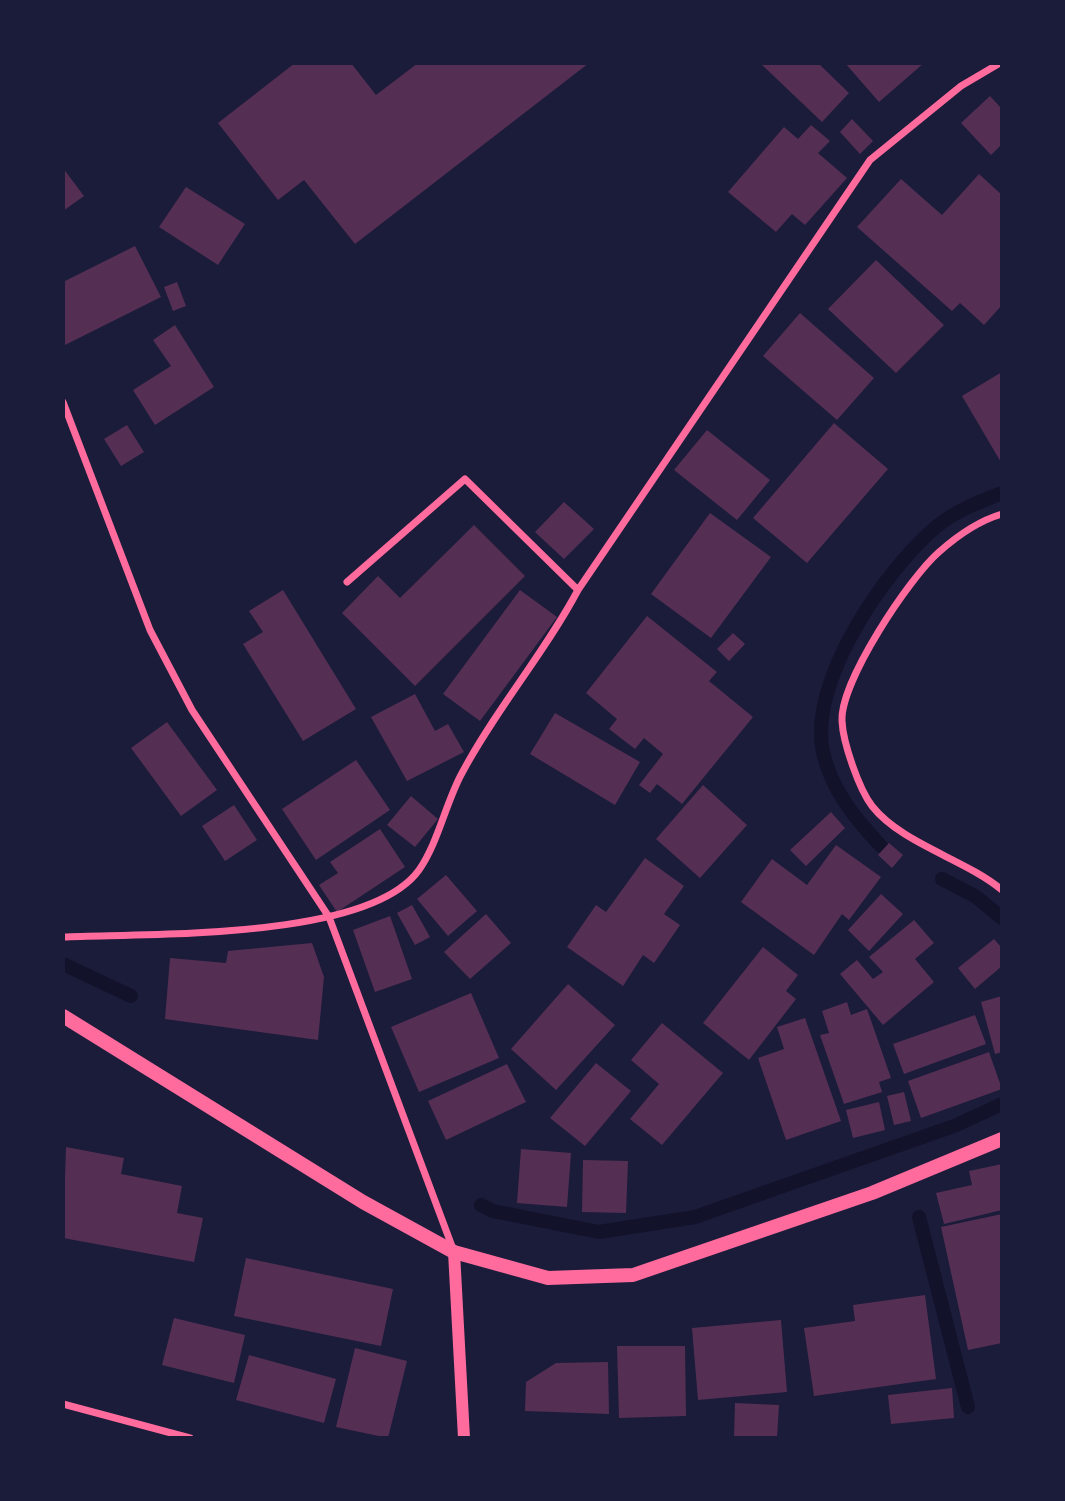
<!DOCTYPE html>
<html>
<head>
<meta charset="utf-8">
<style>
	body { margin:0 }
	#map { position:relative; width:1065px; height:1501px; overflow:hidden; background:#1b1b3a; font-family:Helvetica,sans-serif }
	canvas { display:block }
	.frame { position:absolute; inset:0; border:65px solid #1b1b3a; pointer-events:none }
</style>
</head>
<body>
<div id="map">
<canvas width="1065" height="1501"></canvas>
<div class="frame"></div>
</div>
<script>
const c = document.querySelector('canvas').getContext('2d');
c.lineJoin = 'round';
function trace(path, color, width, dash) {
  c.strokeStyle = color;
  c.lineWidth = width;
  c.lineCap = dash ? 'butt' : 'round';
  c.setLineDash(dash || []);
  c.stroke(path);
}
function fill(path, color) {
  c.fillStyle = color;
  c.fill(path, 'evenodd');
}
trace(new Path2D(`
	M 881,846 C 856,820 831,789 823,752 C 808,682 884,571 936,527 C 955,511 979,502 1002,493
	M 942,879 L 975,896 L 1002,918
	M 63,964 L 131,996
	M 481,1205 L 493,1211 L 599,1232 L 695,1217 L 954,1126 L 1002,1104
	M 919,1217 L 968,1407`), '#12122b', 14);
fill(new Path2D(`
	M 295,63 L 351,63 L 376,95 L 418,63 L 589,63 L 355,244 L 304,180 L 278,200 L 218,123 Z
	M 760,63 L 818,63 L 849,93 L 822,122 Z
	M 845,63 L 924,63 L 879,102 Z
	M 990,96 L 1002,109 L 1002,148 L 1000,146 L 991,155 L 961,123 Z
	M 852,119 L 873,141 L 860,154 L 840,132 Z
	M 811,125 L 830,141 L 818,153 L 847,178 L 805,225 L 792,214 L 776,232 L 728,192 L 784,127 L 798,139 Z
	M 63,168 L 84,196 L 63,211 Z
	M 979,174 L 1002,195 L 1002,305 L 984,325 L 960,303 L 952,311 L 857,227 L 901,179 L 942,215 Z
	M 186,187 L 245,224 L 218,265 L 159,227 Z
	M 135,246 L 161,297 L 63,346 L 63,282 Z
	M 876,260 L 944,325 L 896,373 L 828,309 Z
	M 177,282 L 186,306 L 173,311 L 164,287 Z
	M 800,313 L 874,378 L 837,420 L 763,356 Z
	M 175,325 L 214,387 L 155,425 L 133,390 L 171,366 L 153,340 Z
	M 1002,372 L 1002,464 L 962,396 Z
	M 834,423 L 888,469 L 807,563 L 753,518 Z
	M 127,425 L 144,452 L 121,466 L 104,439 Z
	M 707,430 L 770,480 L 737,520 L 674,470 Z
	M 564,502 L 594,529 L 564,559 L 535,532 Z
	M 710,513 L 771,557 L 711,638 L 651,594 Z
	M 474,525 L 525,576 L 415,686 L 342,613 L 378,576 L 400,598 Z
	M 283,590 L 356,709 L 303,741 L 243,644 L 263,632 L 249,611 Z
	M 520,590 L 557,617 L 480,721 L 443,694 Z
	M 647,616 L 717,672 L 709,681 L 753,717 L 682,804 L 657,784 L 650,793 L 639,785 L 663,754 L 644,738 L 635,749 L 609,729 L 617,719 L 586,693 Z
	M 733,633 L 745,644 L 729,661 L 717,649 Z
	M 415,694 L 435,731 L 448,724 L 464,752 L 407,781 L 371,717 Z
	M 555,713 L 640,762 L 615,805 L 530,754 Z
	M 167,722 L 217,790 L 181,816 L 131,748 Z
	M 356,760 L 390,810 L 316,860 L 282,809 Z
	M 703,785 L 747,825 L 700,878 L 656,839 Z
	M 411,796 L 438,819 L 415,847 L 387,825 Z
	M 234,805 L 257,840 L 225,861 L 202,826 Z
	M 831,812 L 845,828 L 806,866 L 790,850 Z
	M 380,829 L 405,867 L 337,912 L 319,885 L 338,873 L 330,862 Z
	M 889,843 L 903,855 L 892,868 L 878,855 Z
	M 836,845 L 881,877 L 849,920 L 842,914 L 814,955 L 741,902 L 772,859 L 807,885 Z
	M 645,858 L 684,886 L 664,914 L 680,925 L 654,963 L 643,955 L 623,986 L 567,947 L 596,905 L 606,912 Z
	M 446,875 L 477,911 L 448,936 L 417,899 Z
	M 881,894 L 903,914 L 869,951 L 848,930 Z
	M 412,905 L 430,937 L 415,945 L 397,913 Z
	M 486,914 L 511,943 L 470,979 L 444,952 Z
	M 390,916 L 412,979 L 375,992 L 353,930 Z
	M 914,920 L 934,943 L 915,959 L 934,982 L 883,1025 L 840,974 L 857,960 L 873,979 L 883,972 L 869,957 Z
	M 994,939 L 1002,948 L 1002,966 L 975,989 L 958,968 Z
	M 312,943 L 324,977 L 318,1040 L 165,1019 L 170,958 L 226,963 L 228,951 Z
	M 763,947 L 798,975 L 786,991 L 796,999 L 749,1060 L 703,1023 Z
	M 568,984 L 615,1025 L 556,1090 L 511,1049 Z
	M 471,993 L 499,1058 L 419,1092 L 391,1027 Z
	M 1002,996 L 1002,1052 L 995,1054 L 981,1002 Z
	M 847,1002 L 851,1015 L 867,1009 L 891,1078 L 879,1082 L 882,1092 L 844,1104 L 820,1035 L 829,1033 L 822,1011 Z
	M 975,1015 L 986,1044 L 904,1074 L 893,1044 Z
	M 805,1018 L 841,1121 L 786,1140 L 758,1058 L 784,1049 L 777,1027 Z
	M 662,1023 L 723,1073 L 662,1145 L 630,1119 L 659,1084 L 631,1060 Z
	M 989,1052 L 1002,1089 L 921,1118 L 908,1081 Z
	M 596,1063 L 631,1091 L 585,1146 L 550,1118 Z
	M 507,1064 L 526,1102 L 446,1140 L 428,1101 Z
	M 904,1092 L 911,1121 L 894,1125 L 887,1096 Z
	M 879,1102 L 885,1130 L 853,1138 L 846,1110 Z
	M 66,1147 L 124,1158 L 121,1174 L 182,1186 L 177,1213 L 203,1218 L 194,1262 L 63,1238 Z
	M 521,1149 L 571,1153 L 567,1207 L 517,1203 Z
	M 583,1160 L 628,1161 L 626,1213 L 582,1212 Z
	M 1002,1164 L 1002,1210 L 944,1224 L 936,1193 L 972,1185 L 969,1171 Z
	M 1002,1214 L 1002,1343 L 968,1350 L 941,1227 Z
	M 246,1258 L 393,1289 L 381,1346 L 234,1316 Z
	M 925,1295 L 936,1379 L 814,1396 L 804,1328 L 855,1321 L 853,1305 Z
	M 174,1318 L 245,1335 L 234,1383 L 162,1365 Z
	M 781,1320 L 787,1392 L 698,1400 L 692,1328 Z
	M 617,1346 L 685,1346 L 686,1416 L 619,1418 Z
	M 355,1348 L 407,1361 L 388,1438 L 336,1427 Z
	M 249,1355 L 336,1379 L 324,1423 L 236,1400 Z
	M 608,1362 L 609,1414 L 525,1411 L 526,1382 L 556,1363 Z
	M 952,1388 L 954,1418 L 891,1424 L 888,1395 Z
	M 735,1403 L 779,1405 L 777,1438 L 734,1438 Z`), '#542f53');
trace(new Path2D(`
	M 63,402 L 150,630 L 192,710 L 329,917 L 453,1249
	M 1002,514 C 978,521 957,536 939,552 C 909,578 840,682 842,721 C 843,743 859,789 872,806 C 902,844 965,859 1002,890
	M 347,582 L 465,479 L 578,590
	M 63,937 C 146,933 368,941 419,870 C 438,843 446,802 462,773 C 496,709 544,654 578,590 L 870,160 L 961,86 L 1000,63
	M 63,1404 L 190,1438`), '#ff6b9d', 7);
trace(new Path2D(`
	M 454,1252 L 464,1438`), '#ff6b9d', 12);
trace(new Path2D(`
	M 63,1016 L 363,1202 L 454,1252 L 548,1278 L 633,1275 L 872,1193 L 1002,1139`), '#ff6b9d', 14);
</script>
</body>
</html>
